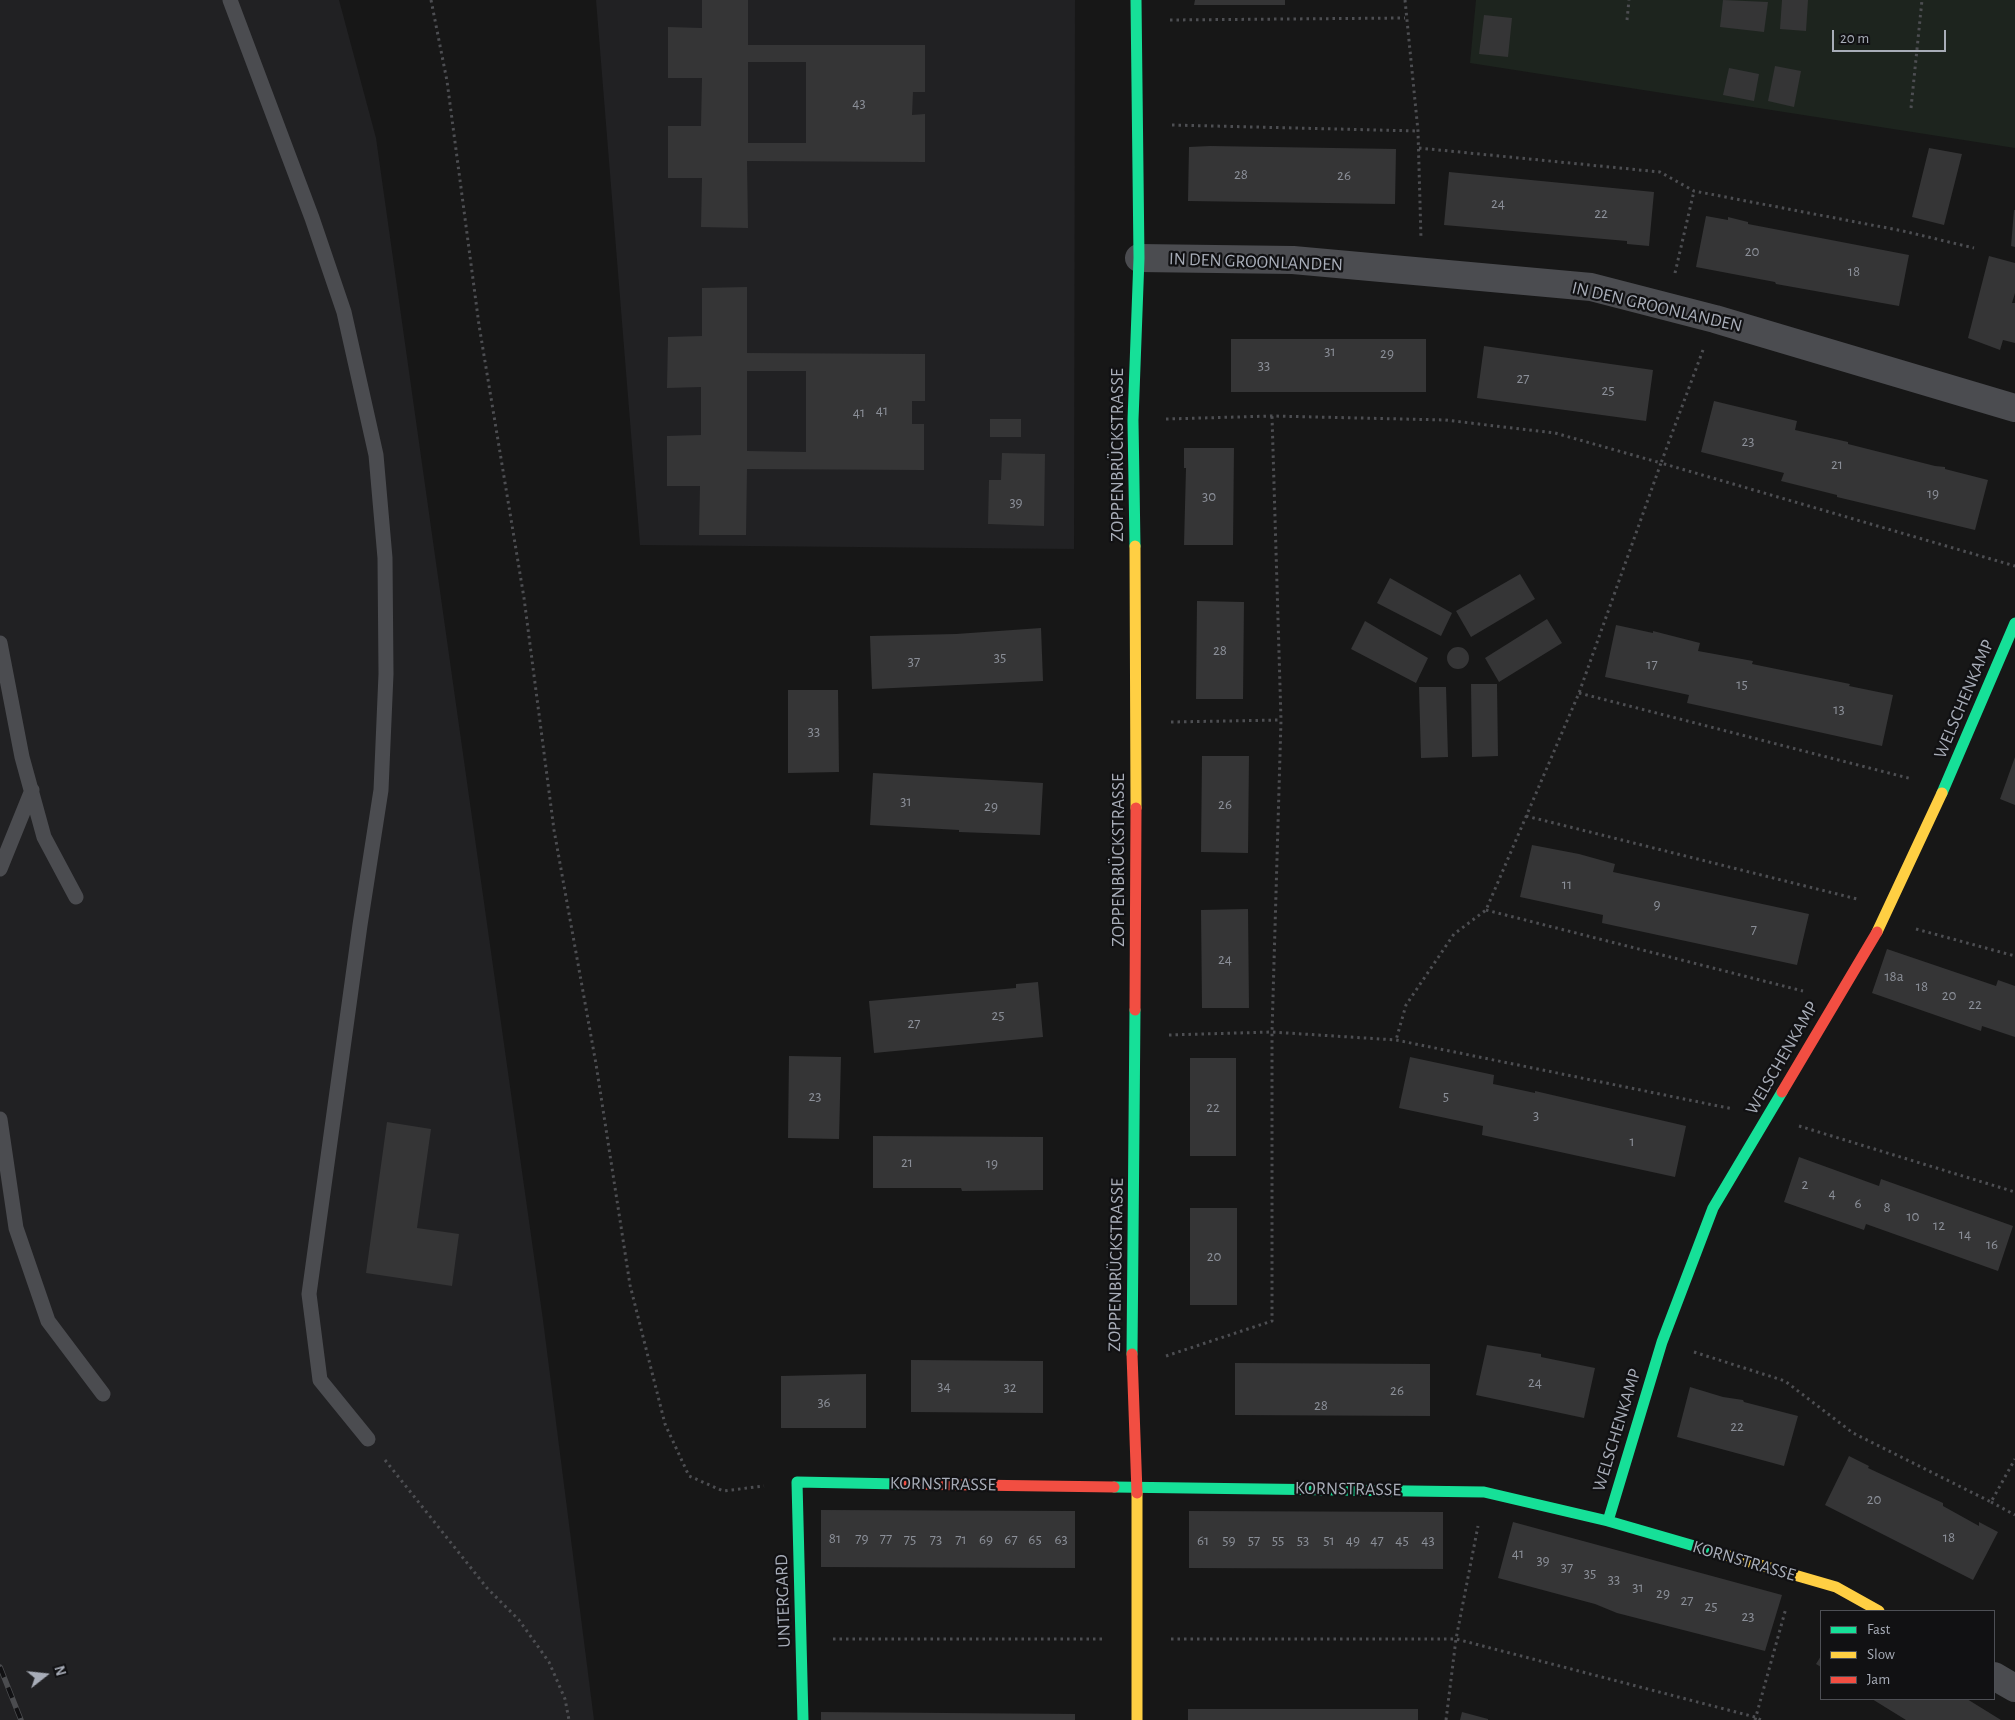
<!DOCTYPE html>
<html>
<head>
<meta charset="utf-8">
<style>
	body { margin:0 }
	#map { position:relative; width:2015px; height:1720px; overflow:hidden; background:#171717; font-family:"Alegreya Sans",sans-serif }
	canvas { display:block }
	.legend { position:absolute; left:1820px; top:1610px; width:175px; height:90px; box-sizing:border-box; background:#111113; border:1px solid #4d4f55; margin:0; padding:6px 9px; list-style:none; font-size:15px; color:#a8adb8 }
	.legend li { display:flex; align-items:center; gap:10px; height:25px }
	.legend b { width:25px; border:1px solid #4d4f55 }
	.north { position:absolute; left:20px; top:1650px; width:50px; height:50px; -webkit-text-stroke:4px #111113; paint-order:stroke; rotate:74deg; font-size:14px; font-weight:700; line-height:20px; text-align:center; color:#a8adb8 }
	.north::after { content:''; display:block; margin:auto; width:18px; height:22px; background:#a8adb8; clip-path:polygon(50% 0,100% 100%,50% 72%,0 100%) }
	.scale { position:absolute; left:1832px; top:30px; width:114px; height:22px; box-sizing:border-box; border:2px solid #a8adb8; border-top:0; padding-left:6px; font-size:15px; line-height:18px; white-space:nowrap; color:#a8adb8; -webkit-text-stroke:4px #111113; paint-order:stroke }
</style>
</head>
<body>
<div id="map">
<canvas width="2015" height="1720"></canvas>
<ul class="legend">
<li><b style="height:6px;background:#16e098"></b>Fast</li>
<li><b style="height:6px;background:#ffcf43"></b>Slow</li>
<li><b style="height:6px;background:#f24e42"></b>Jam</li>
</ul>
<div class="north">N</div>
<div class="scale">20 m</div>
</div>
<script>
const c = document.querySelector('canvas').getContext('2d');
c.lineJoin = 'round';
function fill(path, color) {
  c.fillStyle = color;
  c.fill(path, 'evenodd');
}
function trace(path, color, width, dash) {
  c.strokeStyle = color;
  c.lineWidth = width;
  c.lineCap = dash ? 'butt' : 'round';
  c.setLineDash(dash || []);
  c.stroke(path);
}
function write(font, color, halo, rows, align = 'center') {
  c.font = font + ' "Alegreya Sans",sans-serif';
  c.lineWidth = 4.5;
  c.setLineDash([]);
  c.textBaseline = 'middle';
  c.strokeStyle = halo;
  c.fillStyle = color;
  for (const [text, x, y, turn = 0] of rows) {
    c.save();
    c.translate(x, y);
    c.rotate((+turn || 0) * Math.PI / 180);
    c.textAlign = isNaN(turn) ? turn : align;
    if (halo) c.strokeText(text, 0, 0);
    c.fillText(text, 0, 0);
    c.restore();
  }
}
fill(new Path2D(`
	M 0,0 L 339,0 L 376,138 L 543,1320 L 594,1720 L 0,1720 Z
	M 596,0 L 1075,0 L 1074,549 L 640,545 Z`), '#212123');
fill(new Path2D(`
	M 1476,0 L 2015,0 L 2015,148 L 1470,63 Z`), '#1d241e');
fill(new Path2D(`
	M 702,0 L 748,0 L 748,45 L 925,45 L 925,92 L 913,92 L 912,115 L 925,114 L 925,162 L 747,161 L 748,228 L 701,227 L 702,178 L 668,178 L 668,126 L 701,126 L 702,78 L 668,78 L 668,27 L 702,28 ZM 748,62 L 806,62 L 806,143 L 748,143 Z
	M 1195,0 L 1285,0 L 1285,5 L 1194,5 Z
	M 1723,0 L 1768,2 L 1764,32 L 1720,27 Z
	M 1782,0 L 1808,0 L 1806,31 L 1780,29 Z
	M 1484,15 L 1512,18 L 1508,57 L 1479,54 Z
	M 1775,66 L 1801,71 L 1794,107 L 1768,101 Z
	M 1729,68 L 1759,74 L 1754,101 L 1723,95 Z
	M 1210,146 L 1396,149 L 1395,204 L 1188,201 L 1189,147 Z
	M 1929,148 L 1962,154 L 1944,225 L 1912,217 Z
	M 1449,172 L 1654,192 L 1649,246 L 1627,244 L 1627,241 L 1444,225 Z
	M 2014,210 L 2015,210 L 2015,247 L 2011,246 Z
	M 1706,216 L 1728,220 L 1728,217 L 1748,222 L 1748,224 L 1909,255 L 1899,306 L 1776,284 L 1775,282 L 1696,267 Z
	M 1989,256 L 2015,263 L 2015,293 L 2012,303 L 2015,303 L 2015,343 L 2003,340 L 2000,350 L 1968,338 Z
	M 747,287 L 747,353 L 925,354 L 925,401 L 912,401 L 912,424 L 924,424 L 924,470 L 747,469 L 746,535 L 699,535 L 700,486 L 667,486 L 667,436 L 701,435 L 701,387 L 667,388 L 668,337 L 702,336 L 702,288 ZM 747,371 L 806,371 L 806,452 L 747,451 Z
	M 1231,339 L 1426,339 L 1426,392 L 1231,392 Z
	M 1484,346 L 1653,370 L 1646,421 L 1477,398 Z
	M 1714,401 L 1797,421 L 1795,430 L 1848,442 L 1848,444 L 1935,466 L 1945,467 L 1945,469 L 1988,480 L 1975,530 L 1837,497 L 1837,495 L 1781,481 L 1784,473 L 1701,452 Z
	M 990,419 L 1021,419 L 1021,437 L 990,437 Z
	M 1184,448 L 1234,448 L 1233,545 L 1184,545 L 1186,468 L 1184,468 Z
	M 1002,453 L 1045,454 L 1044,526 L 988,524 L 989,480 L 1001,480 Z
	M 1520,574 L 1535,599 L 1471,637 L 1456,611 Z
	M 1390,578 L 1452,613 L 1441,636 L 1377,603 Z
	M 1197,601 L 1244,602 L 1243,699 L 1196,699 Z
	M 1547,619 L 1562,643 L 1499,682 L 1485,658 Z
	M 1365,621 L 1428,658 L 1416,683 L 1351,649 Z
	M 1616,625 L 1653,633 L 1653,631 L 1700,643 L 1698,651 L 1753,661 L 1752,664 L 1850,684 L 1849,686 L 1893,695 L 1882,746 L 1687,703 L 1689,695 L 1605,677 Z
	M 1041,628 L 1043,681 L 872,689 L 870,636 L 956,634 Z
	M1447 658a11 11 0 1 1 22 0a11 11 0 1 1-22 0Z
	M 1471,684 L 1497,684 L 1498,756 L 1472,757 Z
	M 1419,687 L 1446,687 L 1448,757 L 1421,758 Z
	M 788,690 L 838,690 L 839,772 L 788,773 Z
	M 1202,756 L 1249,756 L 1248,853 L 1201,852 Z
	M 2015,757 L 2015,805 L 2000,799 Z
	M 873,773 L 1043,783 L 1040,835 L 959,832 L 959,830 L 870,825 Z
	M 1532,845 L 1579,854 L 1615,864 L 1613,872 L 1809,914 L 1797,965 L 1602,923 L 1603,915 L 1520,897 Z
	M 1248,909 L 1249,1008 L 1202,1008 L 1201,910 Z
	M 1887,949 L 1996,986 L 1998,980 L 2015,986 L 2015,1037 L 1982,1026 L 1981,1031 L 1872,993 Z
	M 1038,982 L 1043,1037 L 874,1053 L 869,1001 L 1016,988 L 1016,984 Z
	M 789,1056 L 841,1057 L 839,1139 L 788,1138 Z
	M 1410,1057 L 1494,1075 L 1493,1084 L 1535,1093 L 1535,1091 L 1686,1126 L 1675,1177 L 1482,1135 L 1483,1126 L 1399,1108 Z
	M 1190,1058 L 1236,1058 L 1236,1156 L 1190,1156 Z
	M 387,1122 L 431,1129 L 417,1228 L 459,1234 L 452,1286 L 366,1273 Z
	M 873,1136 L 1043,1137 L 1043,1190 L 962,1191 L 961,1188 L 873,1188 Z
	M 1799,1157 L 1879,1186 L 1881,1179 L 2013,1226 L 1998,1271 L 1866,1224 L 1864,1230 L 1784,1202 Z
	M 1190,1208 L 1237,1208 L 1237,1305 L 1190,1305 Z
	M 1487,1345 L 1541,1354 L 1541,1357 L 1595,1368 L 1584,1418 L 1476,1395 Z
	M 911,1360 L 1043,1361 L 1043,1413 L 911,1412 Z
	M 1235,1363 L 1430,1364 L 1430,1416 L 1235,1415 Z
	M 866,1374 L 866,1428 L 781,1428 L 781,1376 Z
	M 1690,1387 L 1723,1397 L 1743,1400 L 1744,1402 L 1798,1416 L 1784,1466 L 1677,1437 Z
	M 1849,1456 L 1869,1466 L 1868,1468 L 1943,1503 L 1943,1506 L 1979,1526 L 1979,1522 L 1998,1532 L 1973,1580 L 1825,1505 Z
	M 821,1510 L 1075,1511 L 1075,1568 L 821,1567 Z
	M 1189,1511 L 1443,1512 L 1443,1569 L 1189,1568 Z
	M 1513,1522 L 1782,1595 L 1765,1651 L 1617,1613 L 1595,1604 L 1498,1578 Z
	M 1821,1656 L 1821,1667 L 1816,1664 Z
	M 1872,1699 L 1967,1699 L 2001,1720 L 1906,1720 Z
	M 1188,1709 L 1418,1709 L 1418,1720 L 1188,1720 Z
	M 821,1712 L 1075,1714 L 1075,1720 L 821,1720 Z
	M 1462,1712 L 1488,1719 L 1488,1720 L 1460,1720 Z`), '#353536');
trace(new Path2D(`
	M 431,0 L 447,81 L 479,325 L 524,598 L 554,830 L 596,1064 L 630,1285 L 665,1424 L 689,1476 L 723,1491 L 764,1486
	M 1405,0 L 1418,131 L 1421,239
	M 1170,20 L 1405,18
	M 1627,20 L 1629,0
	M 1911,108 L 1922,0
	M 1172,125 L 1418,131
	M 1419,148 L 1660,172 L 1694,191 L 1903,231 L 1974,248
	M 1675,273 L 1694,191
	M 1703,350 L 1661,463 L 2015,566
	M 1166,419 L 1272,416 L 1445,420 L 1555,433 L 1661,463 L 1579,693 L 1486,910 L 1454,934 L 1406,1005 L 1396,1040
	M 1579,693 L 1912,779
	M 1171,722 L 1281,720
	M 1526,816 L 1857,899
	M 1486,910 L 1803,991
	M 1916,929 L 2015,956
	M 1169,1035 L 1272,1032 L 1396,1040 L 1733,1109
	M 1799,1126 L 2015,1192
	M 1694,1352 L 1785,1381 L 1853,1433 L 1991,1502 L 2015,1459
	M 1166,1356 L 1272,1321 L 1272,1032 L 1281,720 L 1272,416
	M 385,1460 L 487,1588 L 519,1620 L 549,1662 L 565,1699 L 569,1720
	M 1991,1502 L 2015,1515
	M 833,1639 L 1104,1639
	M 1171,1639 L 1456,1639 L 1755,1717 L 1761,1720
	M 1446,1720 L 1456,1639 L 1478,1526
	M 1755,1720 L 1786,1608`), '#4d4e52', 3, [2.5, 4]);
trace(new Path2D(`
	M 230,0 L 312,218 L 344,312 L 376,455 L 385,558 L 386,674 L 381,790 L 360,925 L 309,1294 L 320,1380 L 368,1439
	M 0,643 L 22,757 L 44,837 L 76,897
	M 0,869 L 32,790
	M 0,1119 L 16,1228 L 48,1321 L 103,1394`), '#4b4c50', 15);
trace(new Path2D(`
	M 1139,258 L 1293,260 L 1591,287 L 1715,319 L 2015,408
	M 1994,1676 L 2015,1688`), '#4b4c50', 28);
trace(new Path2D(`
	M 1135,546 L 1133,420 L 1139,258 L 1136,0
	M 1942,793 L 2015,623
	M 1132,1354 L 1135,1010
	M 1114,1487 L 1484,1492 L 1608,1521 L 1715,1552
	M 1608,1521 L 1662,1342 L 1713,1208 L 1782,1092
	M 803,1720 L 797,1482 L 901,1484`), '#16e098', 11);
trace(new Path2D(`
	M 1135,546 L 1136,808
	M 1877,932 L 1942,793
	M 1137,1493 L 1137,1720
	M 1715,1552 L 1836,1587 L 1879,1611`), '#ffcf43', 11);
trace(new Path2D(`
	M 1135,1010 L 1136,808
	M 1782,1092 L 1877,932
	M 1132,1354 L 1137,1493
	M 901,1484 L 1114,1487`), '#f24e42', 11);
const rail = new Path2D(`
	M 0,1667 L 21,1720`);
trace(rail, '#4b4c4f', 5.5);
trace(rail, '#111113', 4, [11]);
write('15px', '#8b8f98', null, [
	["43",859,103],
	["28",1241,174],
	["26",1344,175],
	["24",1498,203],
	["22",1601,213],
	["20",1752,251],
	["18",1854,271],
	["31",1330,351],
	["29",1387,353],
	["33",1264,365],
	["27",1523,378],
	["25",1608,390],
	["41",882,410],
	["41",859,412],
	["23",1748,441],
	["21",1837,464],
	["19",1933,493],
	["30",1209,496],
	["39",1016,502],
	["28",1220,650],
	["35",1000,657],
	["37",914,661],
	["17",1652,664],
	["15",1742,684],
	["13",1839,709],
	["33",814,731],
	["31",906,801],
	["26",1225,804],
	["29",991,806],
	["11",1567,884],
	["9",1657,904],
	["7",1754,929],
	["24",1225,959],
	["18a",1894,976],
	["18",1922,986],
	["20",1949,995],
	["22",1975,1004],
	["25",998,1015],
	["27",914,1023],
	["23",815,1096],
	["5",1446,1096],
	["22",1213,1107],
	["3",1536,1115],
	["1",1632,1141],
	["21",907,1162],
	["19",992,1163],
	["2",1805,1184],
	["4",1832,1193],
	["6",1858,1203],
	["8",1887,1207],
	["10",1913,1216],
	["12",1939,1225],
	["14",1965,1234],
	["16",1992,1244],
	["20",1214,1256],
	["24",1535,1382],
	["34",944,1386],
	["32",1010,1387],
	["26",1397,1390],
	["36",824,1402],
	["28",1321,1405],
	["22",1737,1426],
	["20",1874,1499],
	["18",1949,1537],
	["81",835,1538],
	["79",862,1538],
	["77",886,1538],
	["75",910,1539],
	["73",936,1539],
	["71",961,1539],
	["69",986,1539],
	["67",1011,1539],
	["65",1035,1539],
	["63",1061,1539],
	["61",1203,1540],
	["59",1229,1540],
	["57",1254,1540],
	["55",1278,1540],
	["53",1303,1540],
	["51",1329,1540],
	["49",1353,1540],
	["47",1377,1540],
	["45",1402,1540],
	["43",1428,1540],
	["41",1518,1553],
	["39",1543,1560],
	["37",1567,1567],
	["35",1590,1573],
	["33",1614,1579],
	["31",1638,1587],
	["29",1663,1593],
	["27",1687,1600],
	["25",1711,1606],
	["23",1748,1616]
]);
write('18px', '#a8adb8', '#111113', [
	["IN DEN GROONLANDEN",1256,262,2],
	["IN DEN GROONLANDEN",1657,307,13],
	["ZOPPENBRÜCKSTRASSE",1118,455,-90],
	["WELSCHENKAMP",1964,699,-67],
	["ZOPPENBRÜCKSTRASSE",1119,860,-90],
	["WELSCHENKAMP",1782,1058,-60],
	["ZOPPENBRÜCKSTRASSE",1116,1265,-89],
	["WELSCHENKAMP",1617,1430,-73],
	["KORNSTRASSE",943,1484,1],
	["KORNSTRASSE",1348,1489,1],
	["KORNSTRASSE",1744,1561,16],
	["UNTERGARD",783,1601,-92]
]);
</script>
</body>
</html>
